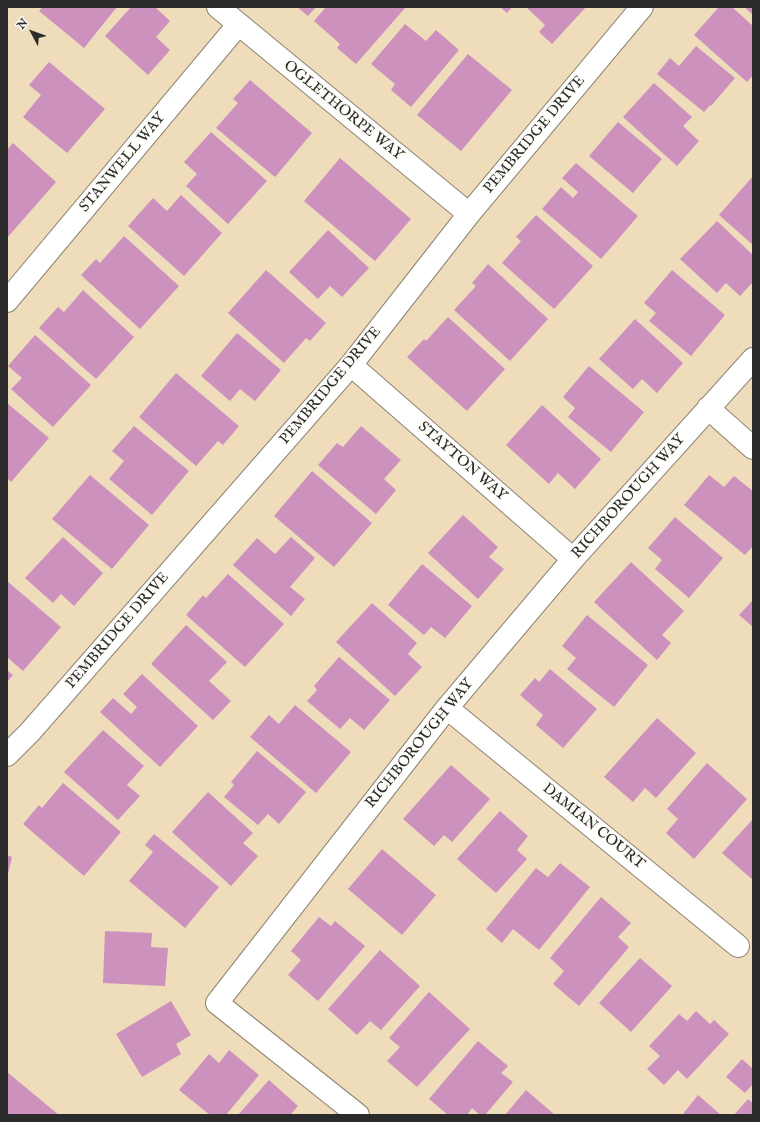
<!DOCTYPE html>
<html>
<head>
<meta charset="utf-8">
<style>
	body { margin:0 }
	#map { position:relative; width:760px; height:1122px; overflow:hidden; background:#efdcbb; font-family:"IM FELL English",serif }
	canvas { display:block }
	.frame { position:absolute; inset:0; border:8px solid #2b2b2b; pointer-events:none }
	.north { position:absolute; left:12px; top:12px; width:40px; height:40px; -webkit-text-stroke:3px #fdfcf7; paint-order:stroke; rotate:311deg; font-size:11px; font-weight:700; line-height:16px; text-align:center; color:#2b2b2b }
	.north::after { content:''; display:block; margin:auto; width:14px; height:18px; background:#2b2b2b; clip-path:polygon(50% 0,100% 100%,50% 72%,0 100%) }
</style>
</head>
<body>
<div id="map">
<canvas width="760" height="1122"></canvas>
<div class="frame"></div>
<div class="north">N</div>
</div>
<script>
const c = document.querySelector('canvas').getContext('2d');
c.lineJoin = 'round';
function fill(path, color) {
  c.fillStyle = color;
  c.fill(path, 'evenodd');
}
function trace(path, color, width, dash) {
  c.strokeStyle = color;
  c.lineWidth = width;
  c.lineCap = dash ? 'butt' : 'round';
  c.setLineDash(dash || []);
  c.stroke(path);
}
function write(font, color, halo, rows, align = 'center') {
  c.font = font + ' "IM FELL English",serif';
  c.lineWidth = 4;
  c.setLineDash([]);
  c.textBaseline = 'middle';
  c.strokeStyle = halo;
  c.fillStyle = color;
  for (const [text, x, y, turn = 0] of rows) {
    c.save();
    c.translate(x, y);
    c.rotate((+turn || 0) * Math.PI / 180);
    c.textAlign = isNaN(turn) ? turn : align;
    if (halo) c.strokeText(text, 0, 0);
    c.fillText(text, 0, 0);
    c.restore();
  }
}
fill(new Path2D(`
	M 43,7 L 117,7 L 84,48 L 39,11 Z
	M 131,7 L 155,7 L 170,21 L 156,37 L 170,50 L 148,75 L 105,36 Z
	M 297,7 L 316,7 L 308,16 Z
	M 326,7 L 406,7 L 356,64 L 337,48 L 340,44 L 314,21 Z
	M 500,7 L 512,7 L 507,13 Z
	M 526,7 L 586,7 L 552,44 L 539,32 L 545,25 Z
	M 719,7 L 732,7 L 753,26 L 753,75 L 747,82 L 694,35 Z
	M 744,7 L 753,7 L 753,15 Z
	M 405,24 L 426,41 L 436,30 L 459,50 L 411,107 L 391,90 L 395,84 L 371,64 Z
	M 696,46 L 735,78 L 711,106 L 710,105 L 704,112 L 657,74 L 670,58 L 679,66 Z
	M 468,54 L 512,90 L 461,151 L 417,115 Z
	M 49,62 L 105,109 L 67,153 L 23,117 L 41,95 L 29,85 Z
	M 250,80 L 312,133 L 275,177 L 216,128 L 238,103 L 233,99 Z
	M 654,83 L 692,117 L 683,126 L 699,141 L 677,166 L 623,117 Z
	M 618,122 L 662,159 L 633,193 L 589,156 Z
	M 211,132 L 267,181 L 228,224 L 186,186 L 197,174 L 184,162 Z
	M 13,143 L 56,182 L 7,238 L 7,150 Z
	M 340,158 L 411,219 L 375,261 L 304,201 Z
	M 576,163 L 638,216 L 601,259 L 542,209 L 561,187 L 573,198 L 578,192 L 562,178 Z
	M 753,176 L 753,245 L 719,215 Z
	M 181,195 L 222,233 L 184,276 L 128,226 L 153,198 L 167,211 Z
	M 536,215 L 593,266 L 554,309 L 502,263 L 521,241 L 516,237 Z
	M 717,221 L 753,255 L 753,282 L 740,296 L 726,283 L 717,293 L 680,259 Z
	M 328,230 L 369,268 L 342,297 L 330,286 L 318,299 L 289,272 Z
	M 124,236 L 179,286 L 140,329 L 81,275 L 96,259 L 100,263 Z
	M 488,264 L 548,319 L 510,361 L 454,310 L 476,286 L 472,283 Z
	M 266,270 L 326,323 L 310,341 L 306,338 L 284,363 L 228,313 Z
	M 672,270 L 725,315 L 691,356 L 649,321 L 656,313 L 644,303 Z
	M 83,290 L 134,337 L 96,379 L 39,328 L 58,307 L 64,312 Z
	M 448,317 L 505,369 L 467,411 L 407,357 L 424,339 L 426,341 Z
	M 635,319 L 683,363 L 657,393 L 642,379 L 633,389 L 599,359 Z
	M 237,333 L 281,370 L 255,401 L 240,389 L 230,401 L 201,376 Z
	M 35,335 L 91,385 L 53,427 L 11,389 L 22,378 L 8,366 Z
	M 589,366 L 644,412 L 611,452 L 568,417 L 575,408 L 563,397 Z
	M 176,373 L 239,426 L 223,445 L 218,441 L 196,466 L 139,417 Z
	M 7,403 L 49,438 L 11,482 L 7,478 Z
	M 542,405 L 601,459 L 575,489 L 558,473 L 549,484 L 506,445 Z
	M 134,426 L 189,471 L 152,515 L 109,479 L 124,461 L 112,451 Z
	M 361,426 L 401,460 L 384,479 L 396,490 L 376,514 L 318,465 L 337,443 L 343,447 Z
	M 312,471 L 372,523 L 334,567 L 274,516 Z
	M 90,475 L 149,525 L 112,569 L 52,519 Z
	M 709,475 L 724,487 L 734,476 L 753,491 L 753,546 L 745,555 L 684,505 Z
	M 463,515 L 498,547 L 489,557 L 504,569 L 478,599 L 428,553 Z
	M 675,517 L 723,558 L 689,598 L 655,569 L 662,560 L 648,548 Z
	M 63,537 L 103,573 L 74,606 L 61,594 L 53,603 L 25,578 Z
	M 291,537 L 315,558 L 290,587 L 305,599 L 291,616 L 233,565 L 257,538 L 275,554 Z
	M 631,562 L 684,611 L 662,635 L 671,643 L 657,660 L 594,602 Z
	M 422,564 L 472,606 L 445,638 L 431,627 L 424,635 L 388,605 Z
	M 228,574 L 284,624 L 245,667 L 186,615 L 203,595 L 206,598 Z
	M 7,581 L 61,627 L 23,671 L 7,657 Z
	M 753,600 L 753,627 L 739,615 Z
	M 372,603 L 417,643 L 408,654 L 422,667 L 395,696 L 336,642 Z
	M 587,615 L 648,665 L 614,707 L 567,669 L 576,658 L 562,646 Z
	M 186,625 L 227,662 L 209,681 L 231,701 L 213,720 L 151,664 Z
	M 339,657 L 390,700 L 364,730 L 350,718 L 340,729 L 307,701 L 317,690 L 314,686 Z
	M 550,669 L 597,709 L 563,748 L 536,725 L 543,715 L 520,695 L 535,678 L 539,682 Z
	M 7,670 L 13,675 L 7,682 Z
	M 142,674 L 198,726 L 160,767 L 100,712 L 113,698 L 131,714 L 137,707 L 123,694 Z
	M 295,705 L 351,752 L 316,793 L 250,737 L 269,715 L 279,724 Z
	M 657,718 L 696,753 L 656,798 L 645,788 L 633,802 L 604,777 Z
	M 103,730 L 144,766 L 127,785 L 140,796 L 118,820 L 64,772 Z
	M 257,751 L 306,792 L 279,824 L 268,814 L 258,825 L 224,797 L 234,785 L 231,782 Z
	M 707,763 L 747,799 L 694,859 L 666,833 L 678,819 L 667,809 Z
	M 451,765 L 490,799 L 452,842 L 444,835 L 434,846 L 403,819 Z
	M 63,783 L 121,832 L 84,876 L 23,824 L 39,805 L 42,808 Z
	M 208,792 L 253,833 L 243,843 L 258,856 L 231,886 L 172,832 Z
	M 500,811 L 528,836 L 517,850 L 527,859 L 496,893 L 457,859 Z
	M 753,819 L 753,880 L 722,853 Z
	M 154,834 L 219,887 L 185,928 L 129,881 L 153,852 L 145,845 Z
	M 382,849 L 436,895 L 402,935 L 348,889 Z
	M 7,855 L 12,857 L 8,874 L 7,874 Z
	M 560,863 L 590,887 L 539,950 L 513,929 L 502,943 L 486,929 L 536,868 L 548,877 Z
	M 601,897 L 631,923 L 618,937 L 629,947 L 579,1006 L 553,984 L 564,971 L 550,958 Z
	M 319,917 L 331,926 L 335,921 L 365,946 L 318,1001 L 288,975 L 301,960 L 291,951 Z
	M 105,931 L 152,933 L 151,947 L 168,948 L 165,986 L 103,983 Z
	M 380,950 L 420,986 L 381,1030 L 370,1021 L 357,1035 L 328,1009 Z
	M 640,958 L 672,986 L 631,1032 L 599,1003 Z
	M 429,992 L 470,1029 L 417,1087 L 387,1061 L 400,1047 L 389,1038 Z
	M 171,1001 L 191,1035 L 176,1044 L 181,1054 L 142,1077 L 116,1034 Z
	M 696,1011 L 710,1024 L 714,1020 L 729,1034 L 687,1079 L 678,1070 L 664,1085 L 647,1069 L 660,1056 L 649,1046 L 679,1014 L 687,1021 Z
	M 478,1041 L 508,1066 L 501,1073 L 513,1082 L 485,1115 L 480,1115 L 472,1108 L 467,1115 L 448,1115 L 429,1099 Z
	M 229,1050 L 259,1075 L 226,1115 L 210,1115 L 179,1090 L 209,1054 L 219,1063 Z
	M 742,1059 L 753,1069 L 753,1084 L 745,1093 L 726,1077 Z
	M 7,1072 L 59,1115 L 7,1115 Z
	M 269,1080 L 298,1106 L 290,1115 L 238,1115 Z
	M 526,1090 L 555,1115 L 505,1115 Z
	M 698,1095 L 721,1115 L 684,1115 L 683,1114 Z
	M 748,1099 L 753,1103 L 753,1115 L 734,1115 Z`), '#cc92bd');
const street = new Path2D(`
	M 218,7 L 469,214
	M 7,301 L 238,25
	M 351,365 L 573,559
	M 708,408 L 753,448
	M 447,708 L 738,946
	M 7,755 L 30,732 L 351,365 L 469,214 L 642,7
	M 358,1115 L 217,1003 L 447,708 L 573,559 L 753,359`);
trace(street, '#8d8473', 24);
trace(street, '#fff', 22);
write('15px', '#2b2b2b', '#fdfcf7', [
	["OGLETHORPE WAY",343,111,39],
	["PEMBRIDGE DRIVE",535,135,-50],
	["STANWELL WAY",123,163,-50],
	["PEMBRIDGE DRIVE",331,386,-50],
	["STAYTON WAY",462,462,41],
	["RICHBOROUGH WAY",629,497,-48],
	["PEMBRIDGE DRIVE",118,631,-49],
	["RICHBOROUGH WAY",420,744,-51],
	["DAMIAN COURT",593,827,39]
]);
</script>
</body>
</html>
